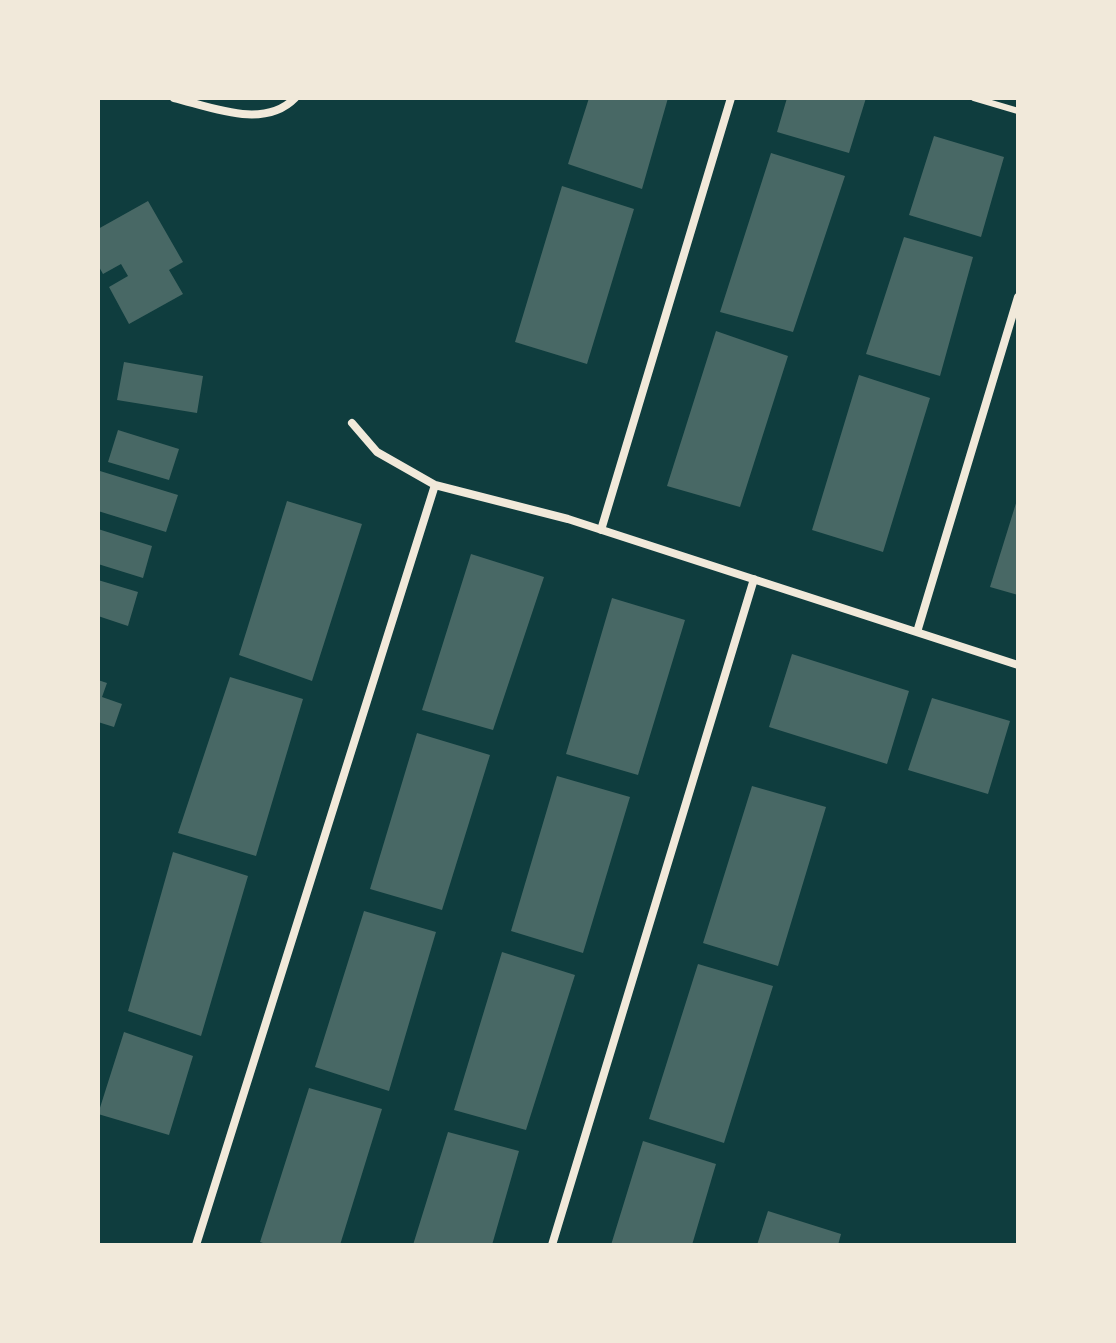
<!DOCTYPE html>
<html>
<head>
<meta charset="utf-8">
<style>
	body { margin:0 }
	#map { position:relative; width:1116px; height:1343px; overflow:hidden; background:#0f3d3e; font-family:"Asap Condensed",sans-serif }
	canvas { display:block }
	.frame { position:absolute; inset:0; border:100px solid #f1e9da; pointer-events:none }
</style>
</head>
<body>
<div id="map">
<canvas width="1116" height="1343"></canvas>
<div class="frame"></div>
</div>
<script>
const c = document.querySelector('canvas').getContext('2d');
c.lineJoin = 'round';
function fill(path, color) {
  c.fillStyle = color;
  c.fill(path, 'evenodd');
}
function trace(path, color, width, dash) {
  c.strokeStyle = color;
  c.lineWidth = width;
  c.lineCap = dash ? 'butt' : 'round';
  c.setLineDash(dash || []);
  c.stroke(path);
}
fill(new Path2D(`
	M 589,98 L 668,98 L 642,189 L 568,164 Z
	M 787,98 L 866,98 L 849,153 L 777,132 Z
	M 934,136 L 1004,157 L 981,237 L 909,215 Z
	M 771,153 L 845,176 L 793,332 L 720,312 Z
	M 562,186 L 634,209 L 587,364 L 515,342 Z
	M 148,201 L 183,262 L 169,270 L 183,294 L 129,324 L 109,287 L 128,276 L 121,264 L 103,274 L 98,265 L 98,229 Z
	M 904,237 L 973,257 L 940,376 L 866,354 Z
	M 716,331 L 788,356 L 740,507 L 667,486 Z
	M 124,362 L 203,376 L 197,413 L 117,400 Z
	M 859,375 L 930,398 L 883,552 L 812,530 Z
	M 118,430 L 179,449 L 169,480 L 108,462 Z
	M 100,471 L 178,495 L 166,532 L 98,511 Z
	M 1017,500 L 1018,500 L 1018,595 L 990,587 Z
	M 287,501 L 362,524 L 312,681 L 239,655 Z
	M 98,529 L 152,546 L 143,578 L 98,564 Z
	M 471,554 L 544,577 L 493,730 L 422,710 Z
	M 98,580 L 138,592 L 128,626 L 98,616 Z
	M 612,598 L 685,620 L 638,775 L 566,754 Z
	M 792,654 L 909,691 L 887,764 L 769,727 Z
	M 230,677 L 303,699 L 256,856 L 178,833 Z
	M 98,680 L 107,683 L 102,697 L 122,704 L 114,727 L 98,722 Z
	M 932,698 L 1010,721 L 988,794 L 908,770 Z
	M 417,733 L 490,755 L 442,910 L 370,889 Z
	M 557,776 L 630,797 L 583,953 L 511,931 Z
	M 752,786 L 826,807 L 778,966 L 703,943 Z
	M 173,852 L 248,876 L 201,1036 L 128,1011 Z
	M 364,911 L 436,932 L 389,1091 L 315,1067 Z
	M 502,952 L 575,975 L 526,1130 L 454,1110 Z
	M 698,964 L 773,986 L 724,1143 L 649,1119 Z
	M 124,1032 L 193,1056 L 169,1135 L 98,1114 Z
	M 309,1088 L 382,1109 L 340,1245 L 269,1245 L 260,1242 Z
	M 448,1132 L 519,1151 L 492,1245 L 413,1245 Z
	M 643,1141 L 716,1164 L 692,1245 L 611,1245 Z
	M 768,1211 L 841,1234 L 838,1245 L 757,1245 Z`), '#486865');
trace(new Path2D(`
	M 974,98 L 1018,111`), '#f1e9da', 6);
trace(new Path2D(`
	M 174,98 C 211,107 264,130 295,98
	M 352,423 L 377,452 L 435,485 L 568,519 L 1018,665
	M 601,530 L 731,98
	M 917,632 L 1018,297
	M 196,1245 L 435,485
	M 552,1245 L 754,579`), '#f1e9da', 8);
</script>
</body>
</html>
